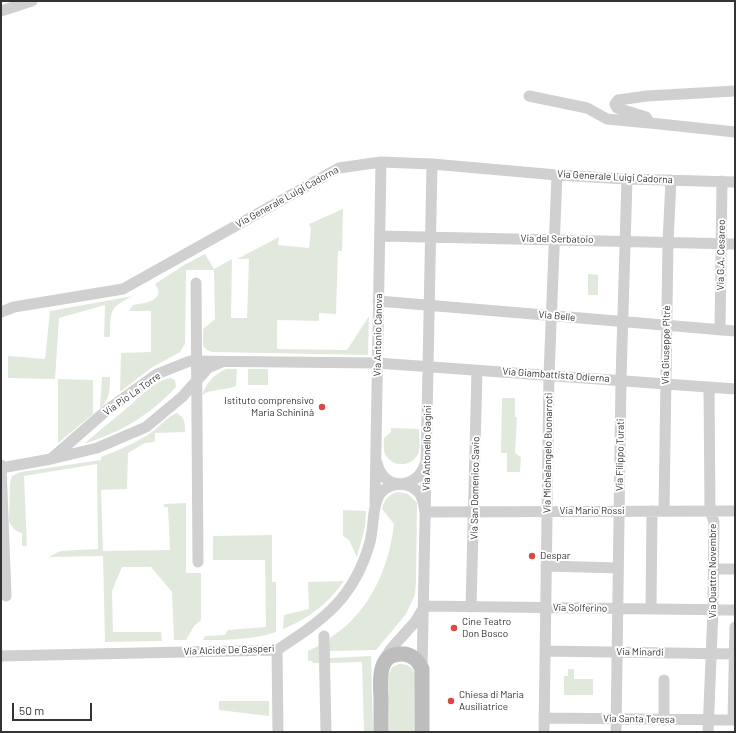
<!DOCTYPE html>
<html>
<head>
<meta charset="utf-8">
<style>
	body { margin:0 }
	#map { position:relative; width:736px; height:733px; overflow:hidden; background:#fff; font-family:Barlow,sans-serif }
	canvas { display:block }
	.frame { position:absolute; inset:0; border:2px solid #333; pointer-events:none }
	.scale { position:absolute; left:12px; top:703px; width:80px; height:18px; box-sizing:border-box; border:2px solid #333; border-top:0; padding-left:5px; font-size:12px; line-height:14px; white-space:nowrap; color:#333; -webkit-text-stroke:3px #fff; paint-order:stroke }
</style>
</head>
<body>
<div id="map">
<canvas width="736" height="733"></canvas>
<div class="frame"></div>
<div class="scale">50 m</div>
</div>
<script>
const c = document.querySelector('canvas').getContext('2d');
c.lineJoin = 'round';
function fill(path, color) {
  c.fillStyle = color;
  c.fill(path, 'evenodd');
}
function trace(path, color, width, dash) {
  c.strokeStyle = color;
  c.lineWidth = width;
  c.lineCap = dash ? 'butt' : 'round';
  c.setLineDash(dash || []);
  c.stroke(path);
}
function write(font, color, halo, rows, align = 'center') {
  c.font = font + ' Barlow,sans-serif';
  c.lineWidth = 4;
  c.setLineDash([]);
  c.textBaseline = 'middle';
  c.strokeStyle = halo;
  c.fillStyle = color;
  for (const [text, x, y, turn = 0] of rows) {
    c.save();
    c.translate(x, y);
    c.rotate((+turn || 0) * Math.PI / 180);
    c.textAlign = isNaN(turn) ? turn : align;
    if (halo) c.strokeText(text, 0, 0);
    c.fillText(text, 0, 0);
    c.restore();
  }
}
fill(new Path2D(`
	M 343,209 L 342,251 L 338,251 L 336,314 L 319,313 L 319,321 L 277,320 L 277,349 L 347,350 L 369,316 L 368,355 L 212,352 L 207,350 L 203,346 L 203,329 L 215,319 L 214,270 L 186,270 L 185,344 L 180,352 L 151,368 L 120,392 L 121,353 L 151,352 L 151,311 L 129,311 L 133,305 C 144,303 167,301 155,284 L 184,265 L 205,254 L 214,269 L 232,259 L 231,318 L 247,318 L 249,259 L 237,259 L 279,237 L 278,245 L 309,248 L 311,229 L 309,224 Z
	M 588,274 L 598,275 L 598,295 L 588,295 Z
	M 133,296 C 108,308 111,311 110,337 L 104,337 L 105,305 L 59,318 L 55,379 L 8,378 L 8,356 L 45,359 L 50,311 Z
	M 226,369 L 237,369 L 236,386 C 225,391 213,388 202,395 C 207,382 213,375 226,369 Z
	M 248,369 L 268,369 L 268,385 L 248,385 Z
	M 102,377 L 110,377 C 110,389 110,400 100,408 Z
	M 170,378 L 175,380 L 176,387 C 149,416 121,432 84,444 C 98,432 112,420 127,408 C 140,397 153,382 170,378 Z
	M 58,379 L 93,380 L 93,414 L 58,443 Z
	M 502,398 L 515,398 L 515,417 L 517,417 L 515,453 L 521,457 L 520,472 L 507,472 L 507,453 L 501,453 Z
	M 177,413 C 185,418 185,423 185,432 L 155,433 L 155,442 L 145,443 L 128,453 L 127,489 L 101,490 L 103,551 L 170,550 L 168,507 L 164,507 L 164,504 L 186,503 L 186,573 L 201,573 L 201,620 L 194,626 L 186,640 L 174,640 L 172,592 L 151,567 L 122,567 L 112,591 L 113,632 L 161,632 L 162,641 L 105,642 L 103,556 L 49,557 L 60,551 L 98,549 L 97,464 L 24,476 L 27,546 L 22,546 L 22,533 C 15,531 12,528 9,521 L 10,483 L 12,476 L 21,472 L 101,460 L 101,457 C 119,450 136,443 152,432 C 160,426 167,417 177,413 Z
	M 391,428 L 419,429 C 419,437 421,447 418,454 C 411,468 391,467 385,454 C 383,449 384,443 384,438 L 391,432 Z
	M 398,492 L 408,494 L 417,503 L 416,582 L 415,595 L 406,614 L 376,650 L 329,651 L 330,638 C 336,633 343,629 349,623 C 376,597 390,560 394,524 L 382,509 C 384,500 388,494 398,492 Z
	M 343,510 L 366,511 L 365,527 L 357,557 L 349,540 L 343,536 Z
	M 272,535 L 272,582 L 276,582 L 276,632 C 252,640 228,640 203,640 L 205,636 L 225,635 L 228,630 L 266,627 L 265,560 L 213,560 L 213,536 Z
	M 344,581 C 329,603 308,619 283,629 L 284,615 L 309,609 L 308,582 Z
	M 320,645 L 319,663 L 313,663 L 312,661 L 308,661 L 308,651 Z
	M 371,656 L 373,732 L 364,732 L 362,662 L 330,663 L 330,658 Z
	M 399,664 C 407,664 412,666 415,674 L 414,732 L 389,732 L 388,676 L 392,667 Z
	M 568,669 L 574,669 L 574,679 L 593,679 L 593,695 L 564,695 L 564,676 L 568,676 Z
	M 219,701 L 269,701 L 269,716 L 219,710 Z`), '#e1e9dd');
trace(new Path2D(`
	M 1,11 L 32,1
	M 735,91 L 647,96 L 618,100 L 615,104 L 617,108 L 646,117 L 650,123 L 735,132
	M 529,96 L 587,108 L 607,119 L 649,123
	M 380,236 L 735,244
	M 196,283 L 198,562
	M 378,301 L 735,331
	M 1,312 L 14,307 L 123,289 L 339,168 L 381,162 L 432,164 L 557,175 L 627,179 L 735,182
	M 720,330 L 722,181
	M 51,459 L 107,410 L 157,374 L 190,361 L 377,363 L 735,389
	M 377,463 C 383,491 417,490 425,464
	M 1,465 L 6,596
	M 1,468 L 51,459 L 97,448 L 146,427 L 182,397 L 208,368 L 222,362
	M 375,503 L 381,162
	M 664,511 L 668,242 L 671,180
	M 546,566 L 618,568
	M 713,569 L 735,569
	M 424,606 L 735,610
	M 471,607 L 477,370
	M 651,609 L 652,511
	M 324,636 L 326,732
	M 277,650 L 278,732
	M 545,651 L 735,654
	M 1,656 L 277,650 C 324,619 354,599 370,542 C 374,528 372,505 380,494 C 390,481 410,481 420,494 C 423,499 424,506 425,512 L 735,511
	M 384,660 L 390,650 L 415,622 L 424,607
	M 422,672 L 432,164
	M 544,718 L 735,720
	M 664,720 L 664,680
	M 733,720 L 735,627
	M 544,732 L 549,375 L 557,175
	M 616,732 L 621,380 L 627,179
	M 708,732 L 713,610 L 714,522 L 710,511 L 709,387`), '#d0d0d0', 11);
trace(new Path2D(`
	M 381,732 C 381,721 381,709 381,698 C 380,680 377,652 404,654 C 413,655 419,662 422,669 L 422,732`), '#bdbdbd', 15);
for (const [x, y, r, color] of [
	[322,407,4,"#d94945"],
	[532,556,4,"#d94945"],
	[454,628,4,"#d94945"],
	[451,701,4,"#d94945"]
]) {
  const dot = new Path2D();
  dot.arc(x, y, r, 0, 2 * Math.PI);
  c.fillStyle = color;
  c.fill(dot);
  trace(dot, '#fff', 1.5);
}
write('10px', '#333', '#fff', [
	["Via Generale Luigi Cadorna",615,177,3],
	["Via Generale Luigi Cadorna",287,197,-29],
	["Via del Serbatoio",557,239,1],
	["Via G.A. Cesareo",721,255,-89],
	["Via Belle",557,316,5],
	["Via Antonio Canova",378,335,-89],
	["Via Giuseppe Pitrè",666,345,-89],
	["Via Giambattista Odierna",556,375,4],
	["Via Pio La Torre",132,394,-35],
	["Via Antonello Gagini",427,448,-89],
	["Via Michelangelo Buonarroti",548,453,-89],
	["Via Filippo Turati",620,455,-89],
	["Via San Domenico Savio",475,488,-89],
	["Via Mario Rossi",592,511],
	["Via Quattro Novembre",713,571,-90],
	["Via Solferino",580,608,1],
	["Via Alcide De Gasperi",229,650,-2],
	["Via Minardi",640,652,1],
	["Via Santa Teresa",639,719,1]
]);
write('10px', '#333', '#fff', [
	["Istituto comprensivo",314,401,"right"],
	["Maria Schininà",314,413,"right"],
	["Despar",540,556],
	["Cine Teatro",462,622],
	["Don Bosco",462,634],
	["Chiesa di Maria",459,695],
	["Ausiliatrice",459,707]
], 'left');
</script>
</body>
</html>
